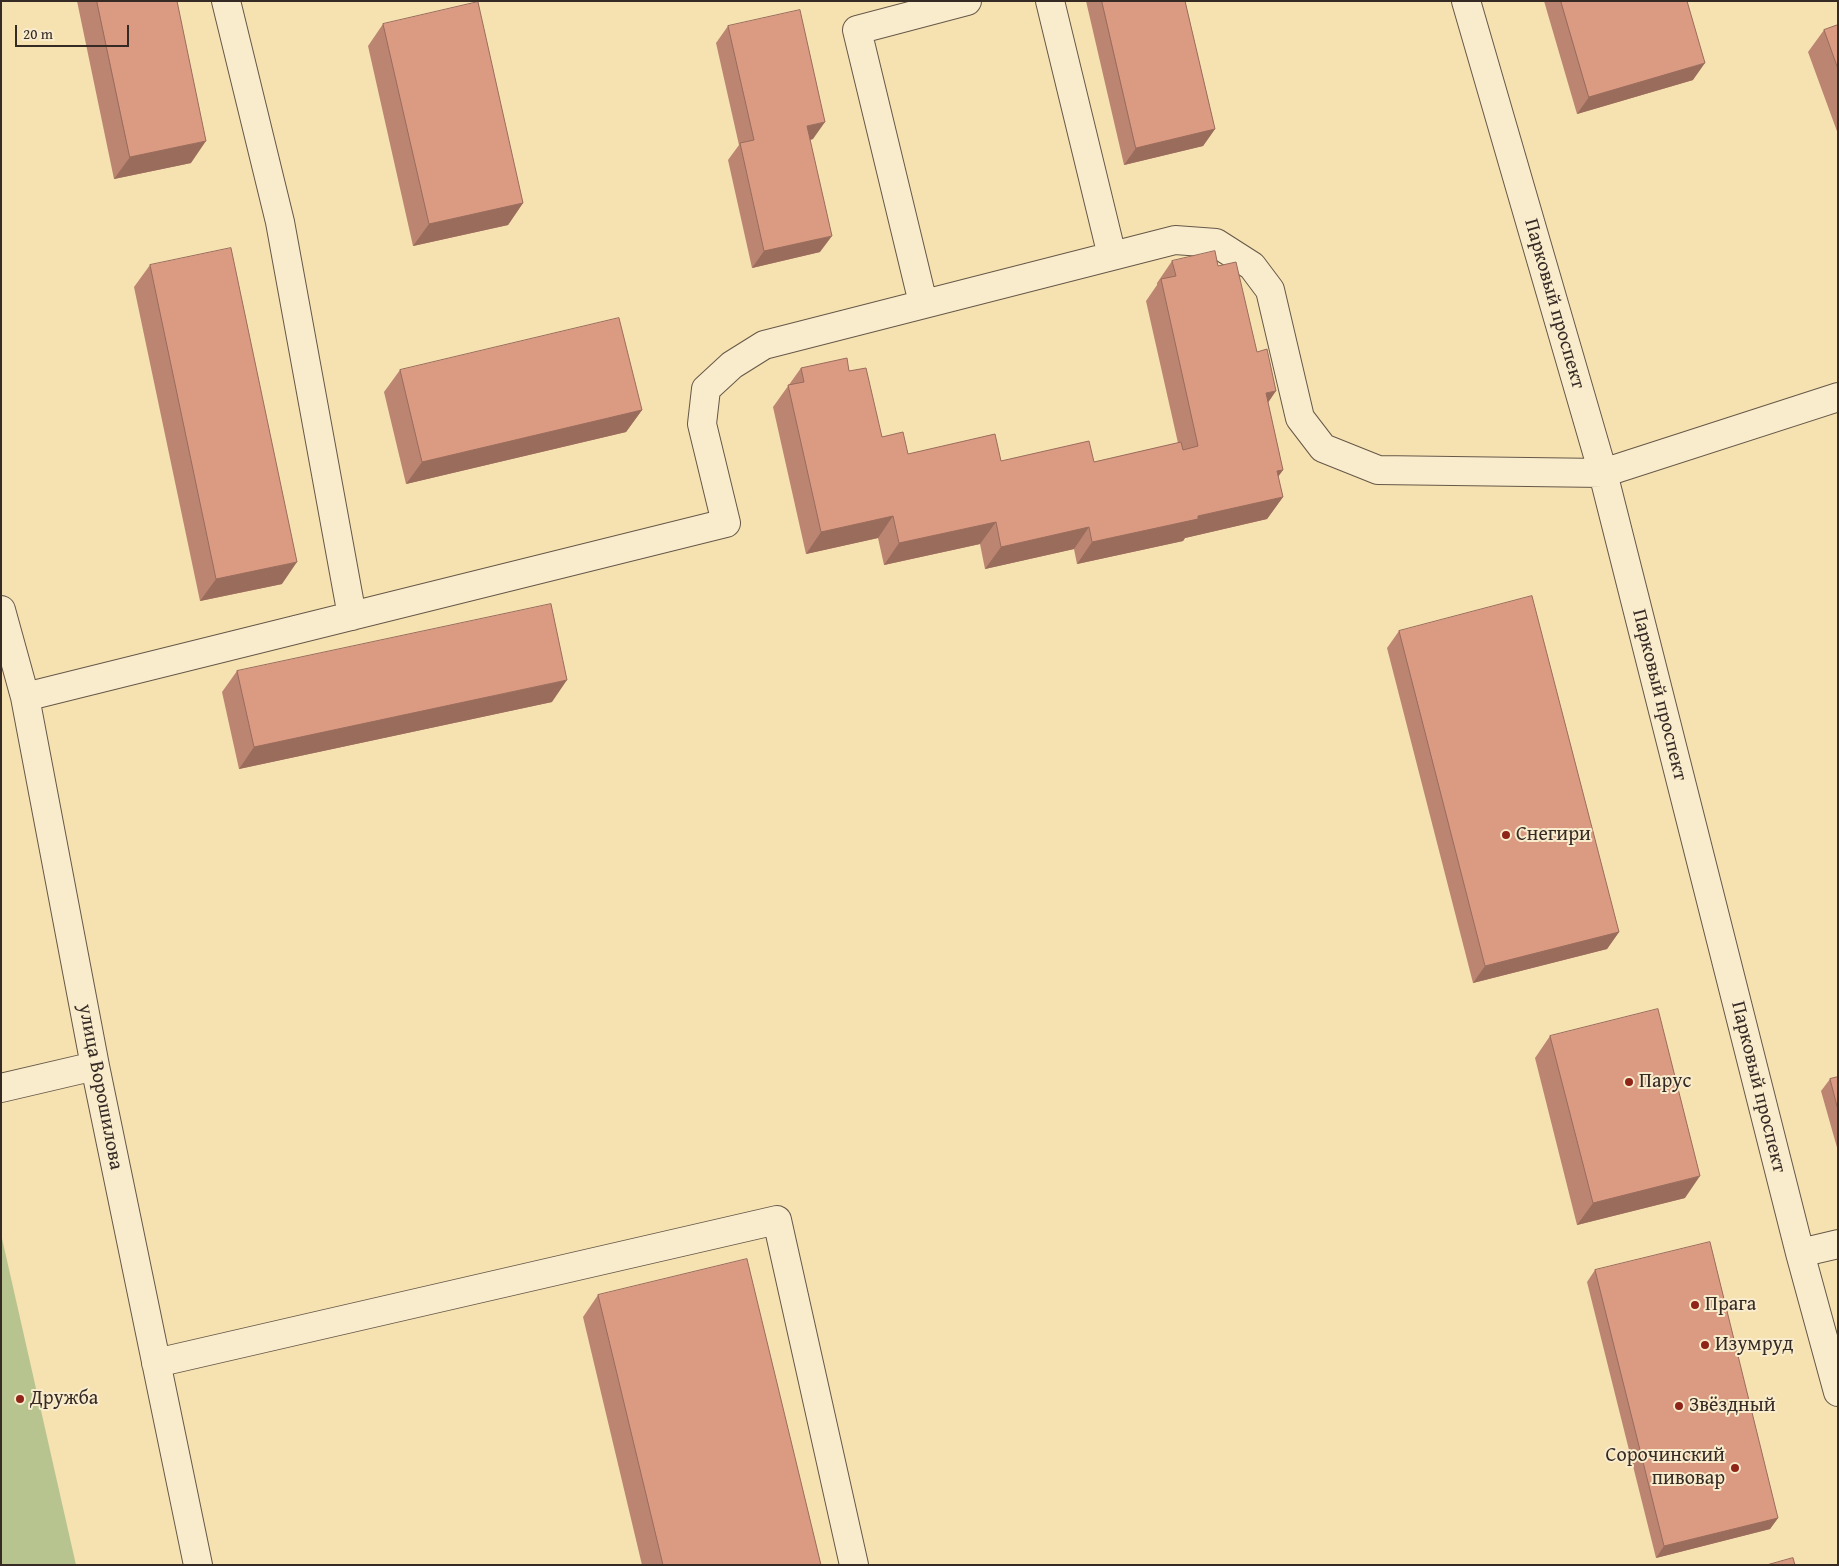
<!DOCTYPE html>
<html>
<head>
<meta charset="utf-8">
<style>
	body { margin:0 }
	#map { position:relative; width:1839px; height:1566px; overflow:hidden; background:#f6e1b1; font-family:"Gentium Book Plus",serif }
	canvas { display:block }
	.frame { position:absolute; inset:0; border:2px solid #362a25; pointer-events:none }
	.scale { position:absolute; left:15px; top:25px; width:114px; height:22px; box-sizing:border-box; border:2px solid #362a25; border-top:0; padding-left:6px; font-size:15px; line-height:18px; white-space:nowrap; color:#362a25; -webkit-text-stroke:4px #f9eccc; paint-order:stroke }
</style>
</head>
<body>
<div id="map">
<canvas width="1839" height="1566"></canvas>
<div class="frame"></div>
<div class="scale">20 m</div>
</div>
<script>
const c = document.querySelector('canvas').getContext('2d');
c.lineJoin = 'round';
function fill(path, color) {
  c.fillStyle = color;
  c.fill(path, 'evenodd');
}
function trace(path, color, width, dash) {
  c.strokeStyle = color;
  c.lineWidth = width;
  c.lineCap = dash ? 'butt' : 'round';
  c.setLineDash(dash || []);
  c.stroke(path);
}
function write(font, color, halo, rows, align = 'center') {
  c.font = font + ' "Gentium Book Plus",serif';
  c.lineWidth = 4;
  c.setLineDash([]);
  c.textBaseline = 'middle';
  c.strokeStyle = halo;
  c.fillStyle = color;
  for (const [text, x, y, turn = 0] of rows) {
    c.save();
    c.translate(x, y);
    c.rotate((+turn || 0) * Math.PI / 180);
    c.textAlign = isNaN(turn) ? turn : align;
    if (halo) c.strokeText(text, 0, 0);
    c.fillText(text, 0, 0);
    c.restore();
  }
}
fill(new Path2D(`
	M 1,1234 L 76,1565 L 1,1565 Z`), '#b7c490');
const minor = new Path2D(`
	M 226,1 L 280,222 L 352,616
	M 1050,1 L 1112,256
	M 1466,1 L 1603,473 L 1800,1253 L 1838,1392
	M 923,303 L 857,30 L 967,1
	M 1,610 L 25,697 L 95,1066 L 198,1565
	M 25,697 L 726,523 L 702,424 L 706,389 L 732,365 L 764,345 L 1175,240 L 1216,243 L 1252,266 L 1270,290 L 1300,418 L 1323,448 L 1378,470 L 1603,473 L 1838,397
	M 1,1088 L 95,1066
	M 1800,1253 L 1838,1244
	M 156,1363 L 777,1220 L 854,1565`);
trace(minor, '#665848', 30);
trace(minor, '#f9eccc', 28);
fill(new Path2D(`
	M 77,1 L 177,1 L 191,163 L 114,179 Z
	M 1086,1 L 1185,1 L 1215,129 L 1203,146 L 1124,165 Z
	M 1544,1 L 1687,1 L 1693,80 L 1577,114 Z
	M 383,24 L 523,203 L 508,225 L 413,246 L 368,46 Z
	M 1838,25 L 1838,134 L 1808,52 L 1824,30 Z
	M 728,26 L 813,139 L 810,140 L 820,252 L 752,268 L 728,160 L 739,145 L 716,43 Z
	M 1172,261 L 1218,266 L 1268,403 L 1283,470 L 1278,477 L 1283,497 L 1267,519 L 1185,538 L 1183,541 L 1077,564 L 1074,549 L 985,569 L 980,544 L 884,565 L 878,538 L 806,554 L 773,407 L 801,368 L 849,371 L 882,437 L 908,454 L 1001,461 L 1094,462 L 1178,443 L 1146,301 L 1157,285 L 1157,283 Z
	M 150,265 L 282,584 L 200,601 L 134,287 Z
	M 400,370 L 642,410 L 626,432 L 406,484 L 384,392 Z
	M 1399,631 L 1619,932 L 1607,949 L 1473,983 L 1387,648 Z
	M 237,671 L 552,702 L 239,769 L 222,692 Z
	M 1550,1036 L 1685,1198 L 1577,1225 L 1535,1058 Z
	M 1838,1077 L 1838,1151 L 1821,1091 L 1830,1079 Z
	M 1595,1270 L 1778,1518 L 1770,1529 L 1656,1558 L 1587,1282 Z
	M 598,1295 L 821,1565 L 642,1565 L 583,1317 Z`), '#bc8571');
fill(new Path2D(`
	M 1705,63 L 1693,80 L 1577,114 L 1589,97 Z
	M 825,122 L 813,139 L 795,143 L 807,126 Z
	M 1215,129 L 1203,146 L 1124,165 L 1136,148 Z
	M 206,141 L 191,163 L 114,179 L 130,157 Z
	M 523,203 L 508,225 L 413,246 L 429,224 Z
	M 832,236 L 820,252 L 752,268 L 764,251 Z
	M 1276,391 L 1261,413 L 1266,393 Z
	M 642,410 L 626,432 L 406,484 L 422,462 Z
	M 1283,470 L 1267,491 L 1277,471 Z
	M 1283,497 L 1267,519 L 1185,538 L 1183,541 L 1077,564 L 1092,542 L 1198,516 Z
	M 893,516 L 878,538 L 806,554 L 821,532 Z
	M 996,522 L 980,544 L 884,565 L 899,543 Z
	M 1089,527 L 1074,549 L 985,569 L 1001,547 Z
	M 297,562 L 282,584 L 200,601 L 216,579 Z
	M 567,680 L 552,702 L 239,769 L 254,747 Z
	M 1619,932 L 1607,949 L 1473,983 L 1485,966 Z
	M 1700,1176 L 1685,1198 L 1577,1225 L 1593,1203 Z
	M 1778,1518 L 1770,1529 L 1656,1558 L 1664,1546 Z`), '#996c5c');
const building = new Path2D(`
	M 97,1 L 177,1 L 206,141 L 130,157 Z
	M 1102,1 L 1185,1 L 1215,129 L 1136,148 Z
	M 1561,1 L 1687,1 L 1705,63 L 1589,97 Z
	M 478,2 L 523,203 L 429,224 L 383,24 Z
	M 800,10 L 825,122 L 807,126 L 832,236 L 764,251 L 740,143 L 754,140 L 728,26 Z
	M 1838,25 L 1838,69 L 1824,30 Z
	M 231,248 L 297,562 L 216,579 L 150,265 Z
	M 1215,251 L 1218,266 L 1236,262 L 1257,352 L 1267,349 L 1276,391 L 1266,393 L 1283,470 L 1277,471 L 1283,497 L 1198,516 L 1198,519 L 1092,542 L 1089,527 L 1001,547 L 996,522 L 899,543 L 893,516 L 821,532 L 788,385 L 804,382 L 801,368 L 847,358 L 849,371 L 866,368 L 882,437 L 903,432 L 908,454 L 995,434 L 1001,461 L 1089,441 L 1094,462 L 1181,442 L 1183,450 L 1198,446 L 1161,279 L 1176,276 L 1172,261 Z
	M 619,318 L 642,410 L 422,462 L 400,370 Z
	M 1532,596 L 1619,932 L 1485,966 L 1399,631 Z
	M 551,604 L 567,680 L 254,747 L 237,671 Z
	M 1658,1009 L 1700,1176 L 1593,1203 L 1550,1036 Z
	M 1838,1077 L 1838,1110 L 1830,1079 Z
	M 1710,1242 L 1778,1518 L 1664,1546 L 1595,1270 Z
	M 747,1259 L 821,1565 L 663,1565 L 598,1295 Z
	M 1793,1558 L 1795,1565 L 1767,1565 Z`);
fill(building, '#db9b83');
trace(building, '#996c5c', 1);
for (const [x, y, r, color] of [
	[1506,835,5,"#8f2418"],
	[1629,1082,5,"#8f2418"],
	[1695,1305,5,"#8f2418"],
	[1705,1345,5,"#8f2418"],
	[20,1399,5,"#8f2418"],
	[1679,1406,5,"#8f2418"],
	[1735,1468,5,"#8f2418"]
]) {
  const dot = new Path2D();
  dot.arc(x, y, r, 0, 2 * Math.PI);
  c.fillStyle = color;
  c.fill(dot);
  trace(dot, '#f9eccc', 2);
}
write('20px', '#362a25', '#f9eccc', [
	["Парковый проспект",1554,304,74],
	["Парковый проспект",1659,695,76],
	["улица Ворошилова",100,1087,79],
	["Парковый проспект",1758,1087,76]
]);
write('20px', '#362a25', '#f9eccc', [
	["Снегири",1516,835],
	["Парус",1639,1082],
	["Прага",1705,1305],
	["Изумруд",1715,1345],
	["Дружба",30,1399],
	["Звёздный",1689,1406],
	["Сорочинский",1725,1456,"right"],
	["пивовар",1725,1479,"right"]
], 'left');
</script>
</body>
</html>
